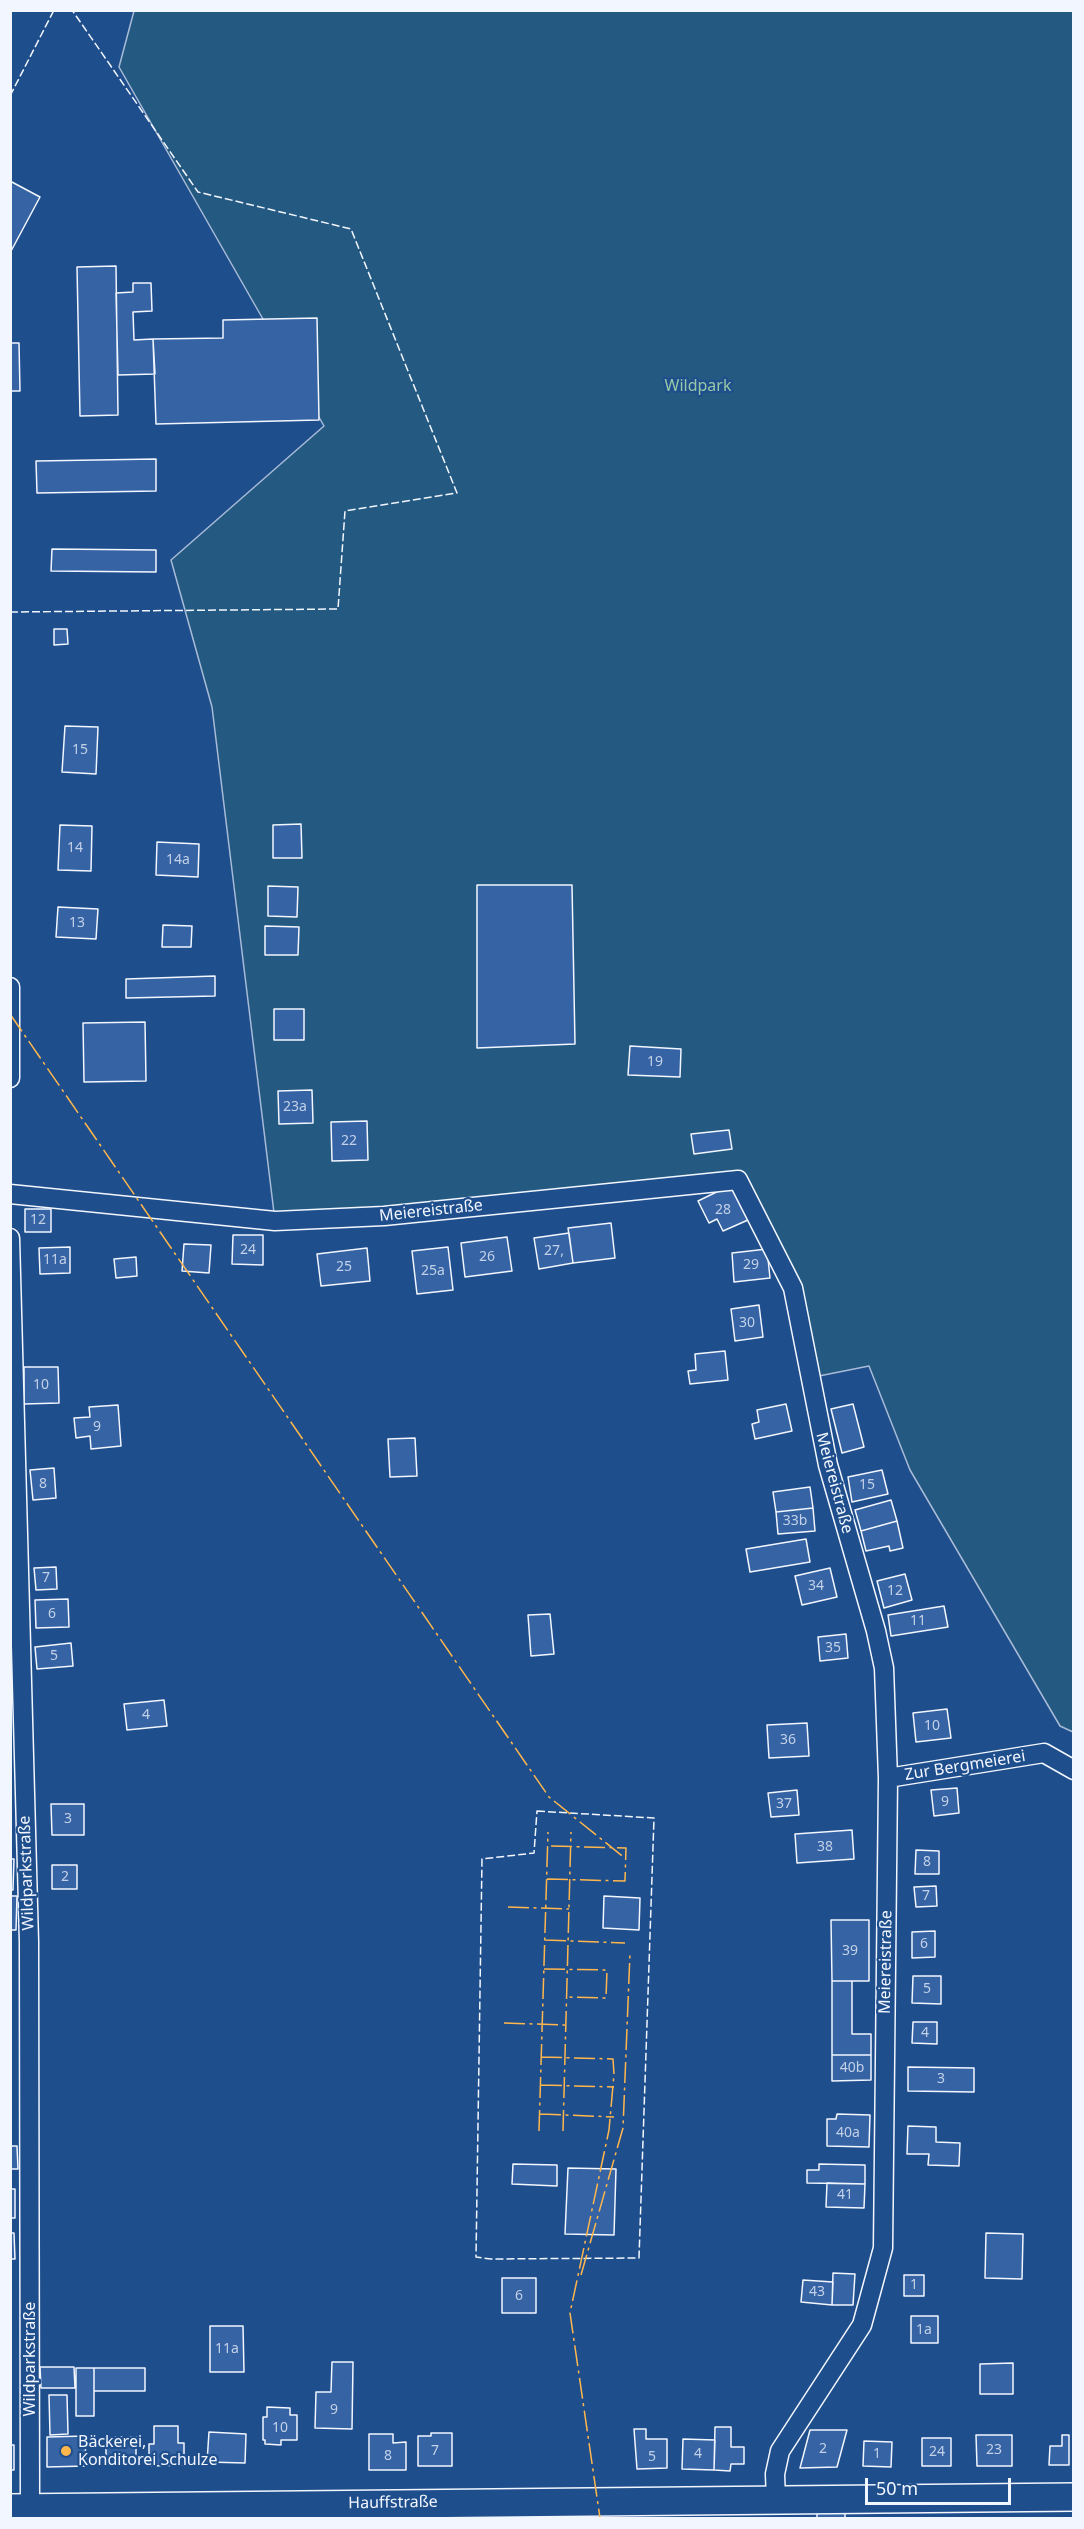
<!DOCTYPE html>
<html>
<head>
<meta charset="utf-8">
<style>
	body { margin:0 }
	#map { position:relative; width:1084px; height:2529px; overflow:hidden; background:#1f4e8c; font-family:"Noto Sans",sans-serif }
	canvas { display:block }
	.frame { position:absolute; inset:0; border:12px solid #f2f6ff; pointer-events:none }
	.scale { position:absolute; left:865px; top:2478px; width:146px; height:27px; box-sizing:border-box; border:3px solid #f2f6ff; border-top:0; padding-left:8px; font-size:18px; line-height:21px; white-space:nowrap; color:#f2f6ff; -webkit-text-stroke:4px #1f4e8c; paint-order:stroke }
</style>
</head>
<body>
<div id="map">
<canvas width="1084" height="2529"></canvas>
<div class="frame"></div>
<div class="scale">50 m</div>
</div>
<script>
const c = document.querySelector('canvas').getContext('2d');
c.lineJoin = 'round';
function fill(path, color) {
  c.fillStyle = color;
  c.fill(path, 'evenodd');
}
function trace(path, color, width, dash) {
  c.strokeStyle = color;
  c.lineWidth = width;
  c.lineCap = dash ? 'butt' : 'round';
  c.setLineDash(dash || []);
  c.stroke(path);
}
function write(font, color, halo, rows, align = 'center') {
  c.font = font + ' "Noto Sans",sans-serif';
  c.lineWidth = 4.5;
  c.setLineDash([]);
  c.textBaseline = 'middle';
  c.strokeStyle = halo;
  c.fillStyle = color;
  for (const [text, x, y, turn = 0] of rows) {
    c.save();
    c.translate(x, y);
    c.rotate((+turn || 0) * Math.PI / 180);
    c.textAlign = isNaN(turn) ? turn : align;
    if (halo) c.strokeText(text, 0, 0);
    c.fillText(text, 0, 0);
    c.restore();
  }
}
const green = new Path2D(`
	M 134,11 L 1073,11 L 1073,1732 L 1060,1726 L 910,1470 L 869,1366 L 809,1378 L 798,1303 L 738,1180 L 275,1221 L 212,707 L 171,560 L 324,426 L 119,67 Z`);
fill(green, '#245a82');
trace(green, '#a8bbd7', 1.5);
const building = new Path2D(`
	M 10,181 L 40,197 L 10,253 Z
	M 116,266 L 118,415 L 80,416 L 77,267 Z
	M 133,283 L 151,283 L 152,311 L 133,312 L 134,340 L 153,339 L 155,374 L 118,375 L 116,293 L 133,292 Z
	M 317,318 L 319,420 L 156,424 L 153,339 L 223,338 L 223,320 Z
	M 10,343 L 19,343 L 20,391 L 10,391 Z
	M 156,459 L 156,491 L 37,493 L 36,461 Z
	M 52,549 L 156,550 L 156,572 L 51,571 Z
	M 54,629 L 67,629 L 68,644 L 54,645 Z
	M 65,726 L 98,727 L 96,774 L 62,772 Z
	M 301,824 L 302,858 L 273,858 L 273,825 Z
	M 60,825 L 92,826 L 91,871 L 58,870 Z
	M 157,842 L 199,844 L 198,877 L 156,875 Z
	M 477,885 L 572,885 L 575,1044 L 477,1048 Z
	M 268,886 L 298,887 L 297,917 L 268,916 Z
	M 58,907 L 98,909 L 96,939 L 56,937 Z
	M 163,925 L 192,926 L 191,947 L 162,947 Z
	M 265,926 L 299,927 L 298,955 L 265,955 Z
	M 215,976 L 215,996 L 126,998 L 126,979 Z
	M 274,1009 L 304,1009 L 304,1040 L 274,1040 Z
	M 145,1022 L 146,1081 L 84,1082 L 83,1023 Z
	M 630,1046 L 681,1049 L 680,1077 L 628,1075 Z
	M 312,1090 L 313,1123 L 279,1124 L 278,1091 Z
	M 367,1121 L 368,1160 L 332,1161 L 331,1122 Z
	M 729,1130 L 732,1149 L 694,1154 L 691,1134 Z
	M 731,1185 L 748,1220 L 723,1231 L 717,1219 L 709,1223 L 698,1201 Z
	M 25,1209 L 51,1209 L 51,1232 L 25,1232 Z
	M 611,1223 L 615,1258 L 573,1263 L 568,1228 Z
	M 569,1233 L 573,1263 L 539,1269 L 534,1238 Z
	M 233,1235 L 263,1235 L 263,1265 L 232,1264 Z
	M 507,1237 L 512,1271 L 465,1277 L 461,1243 Z
	M 184,1244 L 211,1245 L 209,1273 L 182,1271 Z
	M 70,1247 L 70,1273 L 40,1274 L 39,1248 Z
	M 448,1247 L 453,1290 L 417,1294 L 412,1251 Z
	M 367,1248 L 370,1281 L 321,1286 L 317,1254 Z
	M 767,1249 L 770,1278 L 734,1282 L 732,1253 Z
	M 136,1257 L 137,1276 L 116,1278 L 114,1259 Z
	M 759,1305 L 763,1337 L 735,1341 L 731,1309 Z
	M 725,1351 L 728,1380 L 690,1384 L 688,1371 L 696,1370 L 695,1354 Z
	M 24,1367 L 58,1367 L 59,1403 L 24,1404 Z
	M 786,1404 L 792,1431 L 755,1439 L 752,1424 L 759,1422 L 757,1410 Z
	M 853,1404 L 864,1447 L 842,1453 L 831,1409 Z
	M 118,1405 L 121,1446 L 91,1449 L 90,1436 L 76,1438 L 74,1418 L 90,1417 L 89,1407 Z
	M 415,1438 L 417,1476 L 390,1477 L 388,1439 Z
	M 54,1468 L 56,1498 L 33,1500 L 30,1470 Z
	M 882,1470 L 888,1494 L 852,1502 L 848,1477 Z
	M 810,1487 L 813,1508 L 776,1512 L 773,1492 Z
	M 891,1500 L 897,1521 L 861,1531 L 855,1510 Z
	M 813,1508 L 815,1531 L 778,1534 L 776,1512 Z
	M 897,1521 L 903,1548 L 890,1551 L 889,1546 L 866,1551 L 861,1531 Z
	M 806,1539 L 810,1562 L 750,1572 L 746,1549 Z
	M 56,1567 L 57,1589 L 36,1590 L 34,1568 Z
	M 830,1568 L 837,1597 L 802,1605 L 795,1576 Z
	M 905,1574 L 912,1600 L 884,1608 L 877,1581 Z
	M 68,1599 L 69,1627 L 36,1628 L 35,1600 Z
	M 944,1606 L 948,1627 L 891,1636 L 888,1615 Z
	M 550,1614 L 554,1654 L 531,1656 L 528,1615 Z
	M 846,1634 L 848,1658 L 820,1661 L 818,1637 Z
	M 71,1643 L 73,1666 L 37,1669 L 35,1647 Z
	M 164,1700 L 167,1726 L 127,1730 L 124,1704 Z
	M 947,1709 L 951,1738 L 916,1742 L 913,1713 Z
	M 807,1723 L 809,1756 L 769,1758 L 767,1725 Z
	M 957,1788 L 959,1813 L 934,1816 L 931,1790 Z
	M 797,1790 L 799,1815 L 771,1817 L 768,1793 Z
	M 51,1804 L 84,1804 L 84,1835 L 52,1835 Z
	M 852,1830 L 854,1859 L 797,1863 L 795,1834 Z
	M 916,1850 L 939,1851 L 939,1874 L 915,1874 Z
	M 10,1859 L 14,1859 L 13,1890 L 10,1890 Z
	M 52,1865 L 77,1865 L 77,1889 L 52,1889 Z
	M 936,1886 L 937,1906 L 916,1907 L 914,1887 Z
	M 10,1896 L 17,1896 L 16,1930 L 10,1930 Z
	M 604,1896 L 640,1898 L 639,1930 L 603,1928 Z
	M 831,1920 L 869,1920 L 869,1981 L 832,1981 Z
	M 935,1931 L 935,1957 L 912,1958 L 912,1932 Z
	M 913,1976 L 941,1976 L 941,2004 L 912,2003 Z
	M 832,1981 L 852,1981 L 852,2034 L 871,2034 L 871,2055 L 832,2055 Z
	M 913,2022 L 937,2022 L 937,2044 L 912,2043 Z
	M 832,2055 L 871,2055 L 871,2080 L 832,2081 Z
	M 908,2067 L 974,2068 L 974,2092 L 908,2091 Z
	M 837,2114 L 870,2115 L 869,2147 L 827,2146 L 827,2119 L 836,2119 Z
	M 908,2126 L 936,2127 L 936,2142 L 960,2143 L 959,2166 L 928,2165 L 929,2154 L 907,2154 Z
	M 10,2146 L 17,2146 L 18,2169 L 10,2169 Z
	M 513,2164 L 557,2165 L 557,2186 L 512,2184 Z
	M 819,2164 L 865,2165 L 865,2184 L 807,2183 L 807,2170 L 819,2170 Z
	M 568,2168 L 616,2169 L 614,2235 L 565,2234 Z
	M 827,2183 L 865,2184 L 864,2208 L 826,2207 Z
	M 10,2189 L 15,2189 L 15,2218 L 10,2218 Z
	M 10,2233 L 14,2233 L 15,2259 L 10,2259 Z
	M 986,2233 L 1023,2234 L 1022,2279 L 985,2278 Z
	M 833,2273 L 855,2274 L 853,2305 L 832,2305 Z
	M 904,2275 L 924,2275 L 924,2296 L 904,2296 Z
	M 502,2278 L 536,2278 L 536,2313 L 502,2313 Z
	M 803,2280 L 833,2282 L 832,2305 L 801,2302 Z
	M 911,2316 L 938,2316 L 938,2343 L 911,2343 Z
	M 210,2326 L 243,2326 L 244,2372 L 210,2372 Z
	M 332,2362 L 353,2362 L 352,2429 L 315,2428 L 316,2392 L 331,2392 Z
	M 1013,2363 L 1013,2394 L 980,2394 L 980,2364 Z
	M 40,2367 L 74,2367 L 75,2388 L 41,2388 Z
	M 76,2368 L 94,2368 L 94,2416 L 76,2416 Z
	M 94,2368 L 145,2368 L 145,2391 L 94,2391 Z
	M 49,2395 L 67,2395 L 68,2434 L 50,2435 Z
	M 267,2407 L 290,2408 L 290,2415 L 297,2415 L 297,2440 L 281,2440 L 281,2445 L 265,2444 L 265,2440 L 263,2440 L 263,2417 L 267,2417 Z
	M 154,2426 L 178,2426 L 178,2443 L 184,2443 L 184,2465 L 149,2466 L 149,2444 L 154,2444 Z
	M 715,2427 L 731,2427 L 731,2447 L 744,2447 L 744,2464 L 731,2464 L 730,2471 L 714,2470 Z
	M 634,2429 L 646,2429 L 646,2439 L 667,2439 L 667,2468 L 637,2469 Z
	M 810,2430 L 847,2430 L 837,2467 L 800,2468 Z
	M 209,2432 L 246,2434 L 245,2463 L 207,2462 Z
	M 431,2433 L 452,2433 L 452,2466 L 418,2466 L 418,2436 L 431,2436 Z
	M 369,2434 L 393,2434 L 393,2443 L 406,2442 L 406,2470 L 369,2470 Z
	M 976,2435 L 1012,2435 L 1012,2466 L 977,2466 Z
	M 1062,2435 L 1069,2435 L 1069,2465 L 1049,2465 L 1050,2446 L 1062,2446 Z
	M 85,2436 L 86,2466 L 47,2467 L 47,2437 Z
	M 106,2437 L 136,2437 L 136,2465 L 106,2465 Z
	M 922,2438 L 951,2438 L 951,2466 L 922,2466 Z
	M 683,2439 L 715,2440 L 714,2470 L 682,2469 Z
	M 864,2441 L 892,2442 L 891,2467 L 863,2466 Z
	M 10,2445 L 14,2445 L 14,2470 L 10,2470 Z
	M 817,2508 L 845,2508 L 845,2518 L 817,2518 Z`);
fill(building, '#3563a3');
trace(building, '#f2f6ff', 1.5);
const street = new Path2D(`
	M 10,987 L 10,1078
	M 10,1194 L 275,1221 L 384,1216 L 738,1180 L 793,1288 L 828,1465 L 876,1631 L 884,1668 L 888,1778 L 883,2248 L 862,2325 L 780,2451 L 775,2474 L 776,2501
	M 10,1238 L 29,1942 L 30,2508
	M 888,1778 L 1044,1753 L 1074,1770`);
const primary = new Path2D(`
	M 10,2508 L 1074,2497`);
trace(street, '#f2f6ff', 21);
trace(primary, '#f2f6ff', 30);
trace(street, '#1f4e8c', 18);
trace(primary, '#1f4e8c', 27);
trace(new Path2D(`
	M 10,96 L 54,10
	M 10,612 L 338,609 L 345,511 L 457,493 L 351,229 L 198,192 L 72,10
	M 537,1811 L 654,1818 L 639,2258 L 491,2259 L 476,2257 L 482,1859 L 534,1853 Z`), '#f2f6ff', 1.5, [8, 3]);
trace(new Path2D(`
	M 10,1014 L 549,1797 L 626,1859
	M 547,1879 L 625,1881 L 626,1848 L 548,1846
	M 508,1907 L 569,1909
	M 545,1940 L 625,1943
	M 544,1969 L 607,1970 L 606,1998 L 566,1997
	M 504,2023 L 565,2025
	M 541,2057 L 613,2059 L 614,2074 L 609,2130 L 570,2313 L 600,2518
	M 541,2085 L 614,2087
	M 540,2114 L 614,2117
	M 539,2131 L 548,1832
	M 563,2131 L 571,1832
	M 581,2275 L 623,2128 L 630,1953`), '#ffb74d', 1.5, [21, 4.5, 3, 4.5]);
for (const [x, y, r, color] of [
	[66,2451,6,"#ffb74d"]
]) {
  const dot = new Path2D();
  dot.arc(x, y, r, 0, 2 * Math.PI);
  c.fillStyle = color;
  c.fill(dot);
  trace(dot, '#1f4e8c', 2);
}
write('14px', '#c3d1e8', null, [
	["15",80,750],
	["14",75,848],
	["14a",178,860],
	["13",77,923],
	["19",655,1062],
	["23a",295,1107],
	["22",349,1141],
	["28",723,1210],
	["12",38,1220],
	["24",248,1250],
	["27,",554,1251],
	["26",487,1257],
	["11a",55,1260],
	["29",751,1265],
	["25",344,1267],
	["25a",433,1271],
	["30",747,1323],
	["10",41,1385],
	["9",97,1427],
	["8",43,1484],
	["15",867,1485],
	["33b",795,1521],
	["7",46,1578],
	["34",816,1586],
	["12",895,1591],
	["6",52,1614],
	["11",918,1621],
	["35",833,1648],
	["5",54,1656],
	["4",146,1715],
	["10",932,1726],
	["36",788,1740],
	["9",945,1802],
	["37",784,1804],
	["3",68,1819],
	["38",825,1847],
	["8",927,1862],
	["2",65,1877],
	["7",926,1896],
	["6",924,1944],
	["39",850,1951],
	["5",927,1989],
	["4",925,2033],
	["40b",852,2068],
	["3",941,2079],
	["40a",848,2133],
	["41",845,2195],
	["1",914,2285],
	["43",817,2292],
	["6",519,2296],
	["1a",924,2330],
	["11a",227,2349],
	["9",334,2410],
	["10",280,2428],
	["2",823,2449],
	["23",994,2450],
	["7",435,2451],
	["24",937,2452],
	["4",698,2454],
	["1",877,2454],
	["8",388,2456],
	["5",652,2457]
]);
write('16px', '#97c8a6', '#1f4e8c', [
	["Wildpark",698,386]
]);
write('16px', '#f2f6ff', '#1f4e8c', [
	["Meiereistraße",431,1211,-6],
	["Meiereistraße",834,1483,75],
	["Zur Bergmeierei",965,1766,-9],
	["Wildparkstraße",27,1873,-92],
	["Meiereistraße",886,1962,-89],
	["Wildparkstraße",30,2359,-90],
	["Hauffstraße",393,2503,-1]
]);
write('16px', '#f2f6ff', '#1f4e8c', [
	["Bäckerei,",78,2442],
	["Konditorei Schulze",78,2460]
], 'left');
</script>
</body>
</html>
